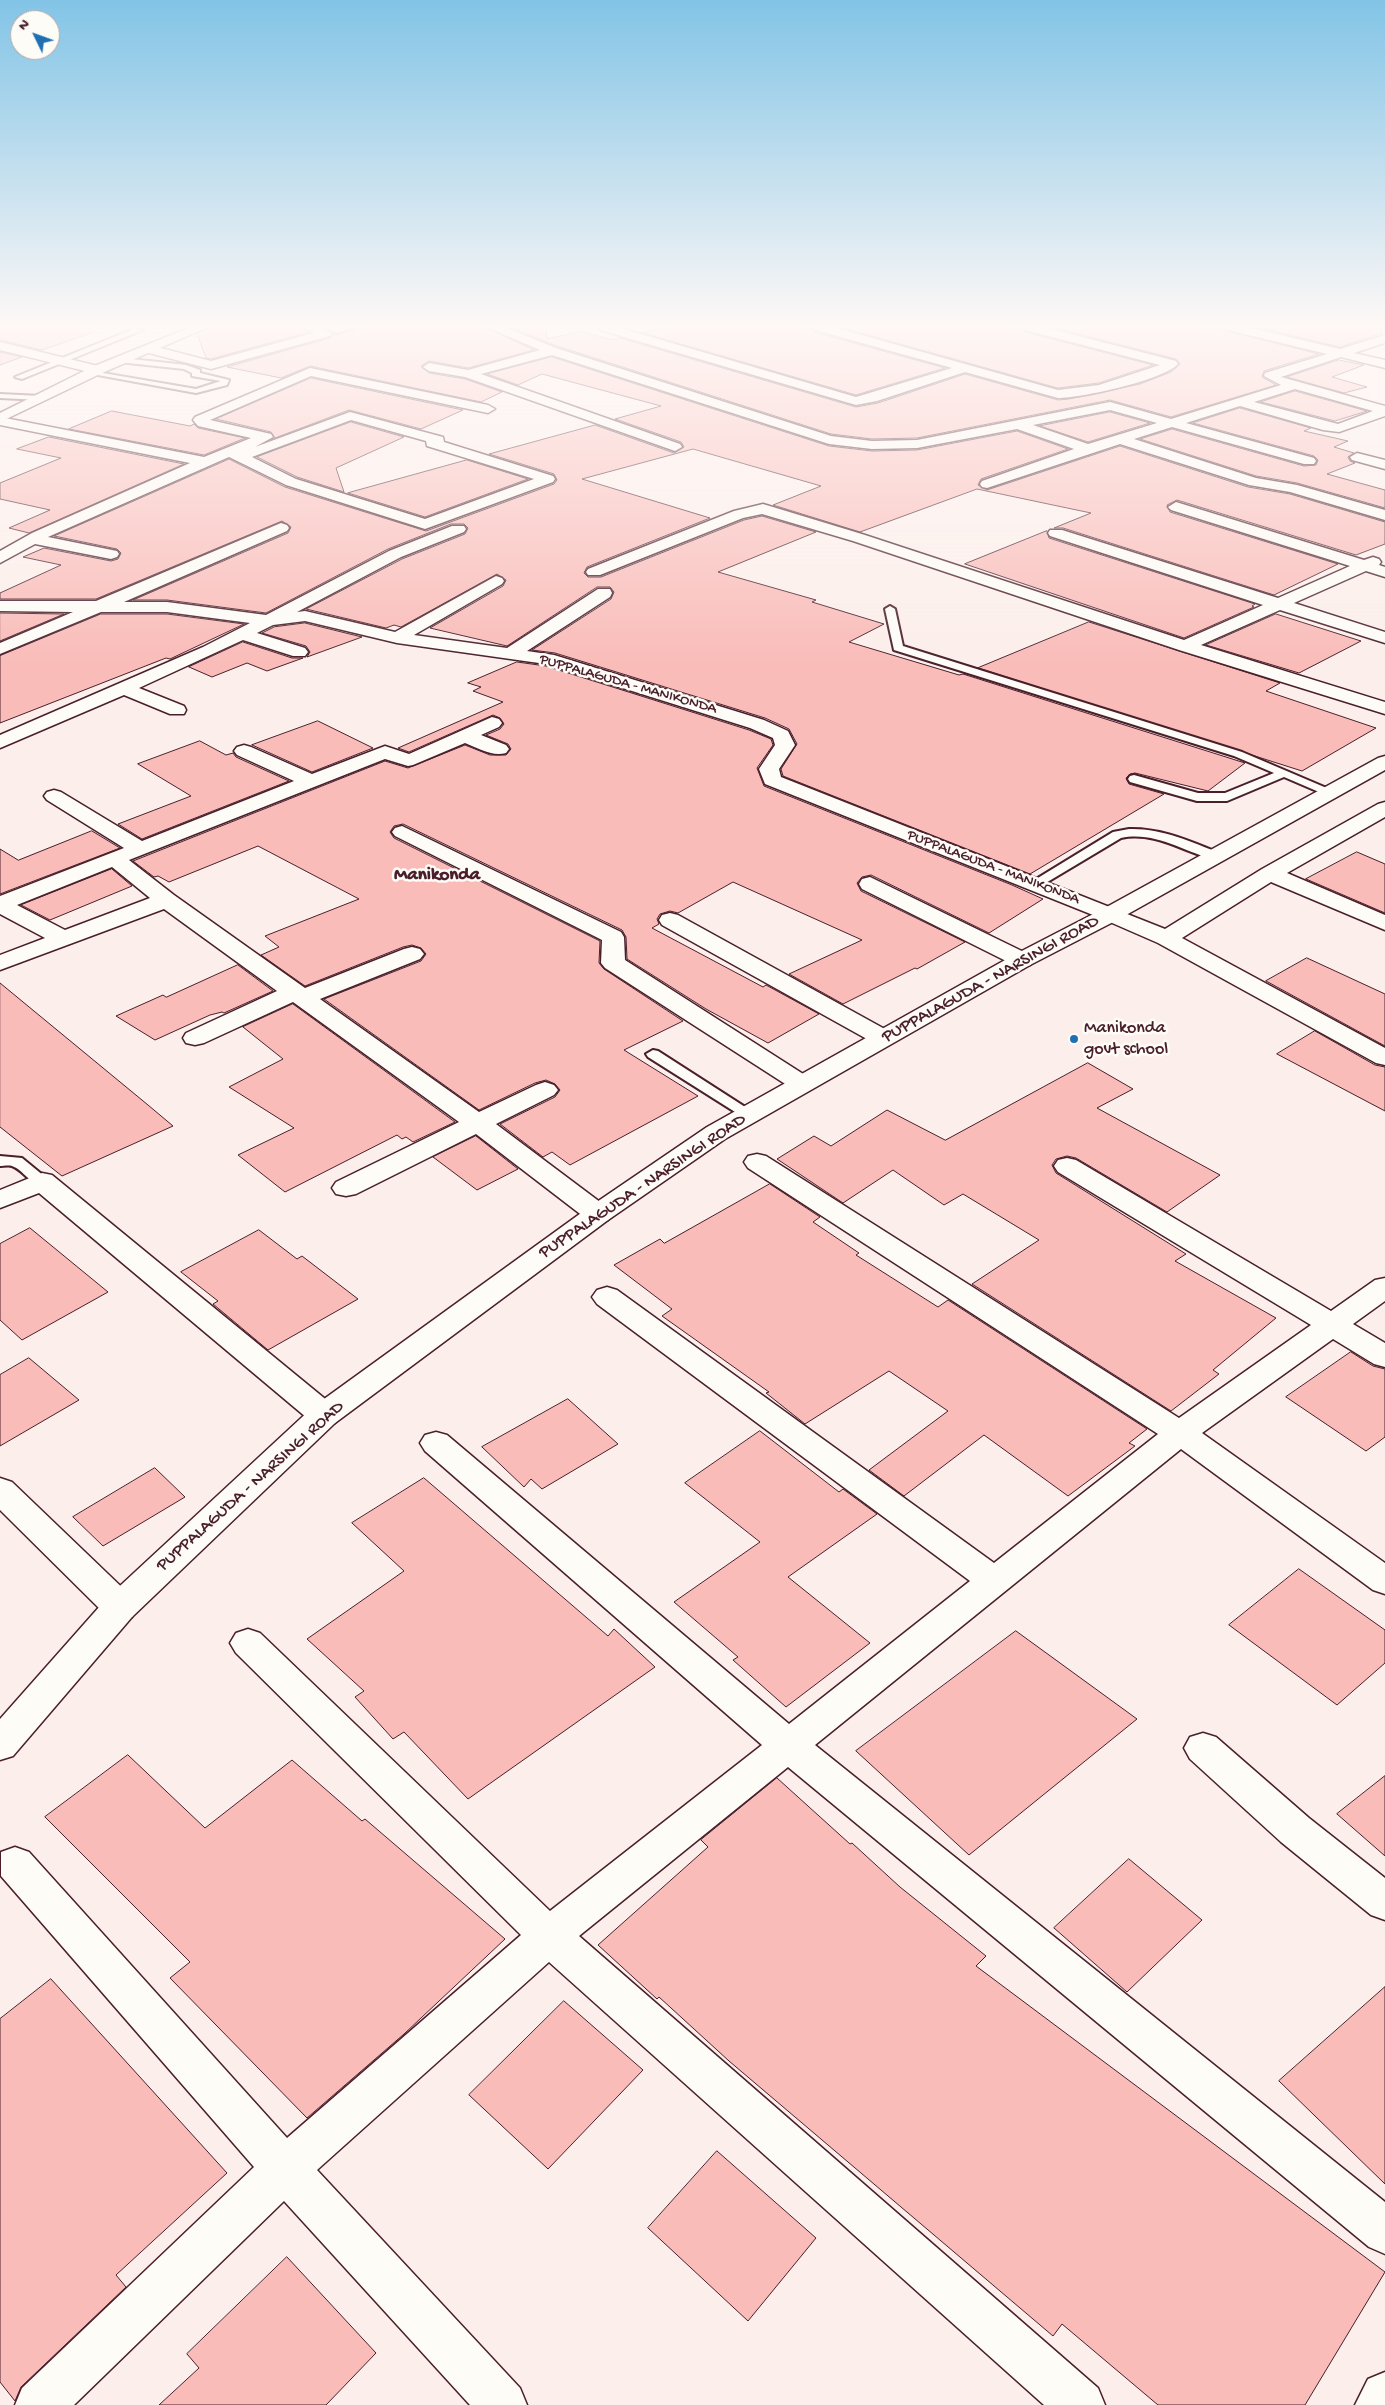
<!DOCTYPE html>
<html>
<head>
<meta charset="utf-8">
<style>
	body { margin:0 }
	#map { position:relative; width:1385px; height:2405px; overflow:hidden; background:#fcefeb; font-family:"Gochi Hand",sans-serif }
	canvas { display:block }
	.north { position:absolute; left:10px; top:10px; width:50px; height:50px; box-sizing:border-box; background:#fdfcf7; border:1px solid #b5a4a5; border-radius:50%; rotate:312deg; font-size:14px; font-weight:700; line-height:20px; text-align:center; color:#4a1f2b }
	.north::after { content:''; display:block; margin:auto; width:18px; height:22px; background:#1f6fb2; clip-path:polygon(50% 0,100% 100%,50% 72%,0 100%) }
</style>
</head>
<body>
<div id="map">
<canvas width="1385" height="2405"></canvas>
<div class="north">N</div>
</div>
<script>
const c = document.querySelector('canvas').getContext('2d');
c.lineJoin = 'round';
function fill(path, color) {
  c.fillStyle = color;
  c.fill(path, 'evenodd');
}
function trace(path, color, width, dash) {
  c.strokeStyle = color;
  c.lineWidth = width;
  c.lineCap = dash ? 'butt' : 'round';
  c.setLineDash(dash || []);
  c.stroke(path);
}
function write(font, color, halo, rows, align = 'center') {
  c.font = font + ' "Gochi Hand",sans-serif';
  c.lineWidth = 5;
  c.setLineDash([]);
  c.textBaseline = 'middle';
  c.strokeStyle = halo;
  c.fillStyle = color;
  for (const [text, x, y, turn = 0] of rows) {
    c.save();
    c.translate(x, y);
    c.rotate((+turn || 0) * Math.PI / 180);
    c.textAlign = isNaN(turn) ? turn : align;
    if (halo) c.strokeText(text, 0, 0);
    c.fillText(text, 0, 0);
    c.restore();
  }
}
const building = new Path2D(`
	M 0,327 L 94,327 L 94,332 L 42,350 L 0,340 Z
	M 210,327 L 301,327 L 309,332 L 211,359 L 206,358 L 197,334 Z
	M 357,327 L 485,327 L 534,350 L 468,368 L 429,361 L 421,366 L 429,373 L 465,379 L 502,392 L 481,402 L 310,366 L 281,378 L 227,367 L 330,338 L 334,334 L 338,335 Z
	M 509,327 L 546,327 L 547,339 L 582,331 L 611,340 L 620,338 L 856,407 L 878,403 L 965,374 L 1058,400 L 1069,399 L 1140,384 L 1171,372 L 1180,364 L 1176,359 L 1051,327 L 1210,327 L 1319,354 L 1264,371 L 1262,377 L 1276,385 L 1171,417 L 1110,400 L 917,438 L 872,439 L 831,434 L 557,346 Z
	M 666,327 L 811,327 L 814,332 L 945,368 L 856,395 L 643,333 Z
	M 840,327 L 1021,327 L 1025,332 L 1153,365 L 1099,383 L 1058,388 Z
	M 1272,327 L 1381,327 L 1382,333 L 1340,347 L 1265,329 Z
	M 0,352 L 22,357 L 0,365 Z
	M 552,357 L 829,446 L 872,451 L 917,450 L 1017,431 L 1068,449 L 981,479 L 978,485 L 987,490 L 1120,446 L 1248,487 L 1290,494 L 1385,522 L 1385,544 L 1356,555 L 1177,500 L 1167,505 L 1170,512 L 1338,564 L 1274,595 L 1063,528 L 1054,528 L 1091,513 L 977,489 L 860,532 L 773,505 L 821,486 L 693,449 L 582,479 L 710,518 L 587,567 L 584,573 L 588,577 L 601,577 L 744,520 L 762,516 L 816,532 L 718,572 L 816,600 L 812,602 L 884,624 L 849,642 L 959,675 L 963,674 L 1245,763 L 1208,791 L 1135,773 L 1130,774 L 1126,778 L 1129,784 L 1164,794 L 1030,874 L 783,776 L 781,769 L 797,744 L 789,729 L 765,718 L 555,653 L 532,650 L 611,599 L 614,592 L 610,587 L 597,587 L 507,646 L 430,628 L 503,586 L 506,580 L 497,574 L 401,627 L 394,625 L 386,628 L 306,609 L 402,559 L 465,534 L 468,528 L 464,524 L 451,524 L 388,549 L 266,613 L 167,600 L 133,600 L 288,533 L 291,527 L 282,521 L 96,599 L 0,599 L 0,593 L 61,565 L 23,557 L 44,548 L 111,561 L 118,559 L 121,553 L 117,549 L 54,536 L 229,459 L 285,487 L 426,531 L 554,484 L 557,480 L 554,474 L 489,454 L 595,425 L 674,453 L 684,447 L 681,442 L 615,419 L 661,406 L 542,374 L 518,385 L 487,374 Z
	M 1339,360 L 1364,365 L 1332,377 L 1367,387 L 1344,393 L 1287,377 Z
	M 311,378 L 463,410 L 421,429 L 349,410 L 275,438 L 271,432 L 216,419 Z
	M 1295,391 L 1367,411 L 1335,421 L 1261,402 Z
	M 1240,408 L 1311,428 L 1304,431 L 1348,441 L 1334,447 L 1354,453 L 1348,457 L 1350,461 L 1355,463 L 1327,474 L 1385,490 L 1385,508 L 1297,483 L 1256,476 L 1140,439 L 1172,429 L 1304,466 L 1316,465 L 1318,460 L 1314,456 L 1193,423 Z
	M 112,411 L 190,426 L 194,424 L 198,428 L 245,438 L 204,455 L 69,429 Z
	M 1110,412 L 1150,423 L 1088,442 L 1040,426 Z
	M 351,422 L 404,437 L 336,468 L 344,492 L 297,477 L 257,457 Z
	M 49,437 L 184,464 L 29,533 L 9,528 L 50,510 L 0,499 L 0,483 L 61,458 L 17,449 Z
	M 467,460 L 528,479 L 425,517 L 348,493 Z
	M 1047,531 L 1049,538 L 1255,604 L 1252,606 L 1254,607 L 1184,638 L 965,564 Z
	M 0,613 L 64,614 L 0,641 Z
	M 101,614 L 167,614 L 244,624 L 170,659 L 166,658 L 0,723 L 0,656 Z
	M 1276,614 L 1361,641 L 1299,673 L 1206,645 Z
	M 1089,622 L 1280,683 L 1266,691 L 1376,728 L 1302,771 L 978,668 Z
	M 305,623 L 362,637 L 307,657 L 310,652 L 306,646 L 262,633 L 274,627 Z
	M 243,642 L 292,658 L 303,658 L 267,671 L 247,663 L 212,677 L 189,667 Z
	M 517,662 L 546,666 L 749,730 L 771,739 L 773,745 L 757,768 L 764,786 L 1012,885 L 1043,899 L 989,933 L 871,875 L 862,877 L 857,883 L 861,891 L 965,942 L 917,969 L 915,968 L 843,1004 L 789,974 L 862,940 L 733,882 L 678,913 L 670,911 L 660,914 L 657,919 L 659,924 L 652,928 L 763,987 L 766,985 L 819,1014 L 768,1043 L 706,1009 L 627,959 L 626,937 L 622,930 L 403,824 L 394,826 L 390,832 L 394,838 L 600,941 L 599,963 L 604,969 L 683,1021 L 624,1050 L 698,1096 L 570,1165 L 552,1152 L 543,1157 L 500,1124 L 555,1097 L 560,1090 L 555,1084 L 546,1080 L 535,1083 L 479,1110 L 324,999 L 421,961 L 426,954 L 421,948 L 412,945 L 403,947 L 305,986 L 261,955 L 279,947 L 265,936 L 359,899 L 258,846 L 169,882 L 158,876 L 154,877 L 133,861 L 385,761 L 408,768 L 465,745 L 490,755 L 506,755 L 511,749 L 508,744 L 486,735 L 500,729 L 504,724 L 500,718 L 493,715 L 409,752 L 398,748 L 503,702 L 473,691 L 481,687 L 468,683 Z
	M 318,721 L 373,748 L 312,772 L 252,745 Z
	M 200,741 L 226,755 L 233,753 L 236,757 L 289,781 L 142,839 L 118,824 L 191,796 L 138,764 Z
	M 92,831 L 120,848 L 0,894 L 0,849 L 18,860 Z
	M 1357,852 L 1385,864 L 1385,913 L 1306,879 Z
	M 112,869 L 132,886 L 50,920 L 21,905 Z
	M 1307,958 L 1385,994 L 1385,1046 L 1266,981 Z
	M 238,965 L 273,991 L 224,1013 L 222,1012 L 210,1015 L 155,1040 L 116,1016 L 163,995 L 166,997 Z
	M 0,983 L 148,1105 L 173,1126 L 62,1176 L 0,1127 Z
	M 293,1004 L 455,1122 L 413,1142 L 406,1137 L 402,1139 L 397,1135 L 285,1192 L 238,1155 L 294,1128 L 229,1087 L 283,1059 L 243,1027 Z
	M 1315,1031 L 1375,1065 L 1385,1067 L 1385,1111 L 1277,1054 Z
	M 1088,1063 L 1133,1089 L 1097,1108 L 1220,1175 L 1167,1212 L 1076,1158 L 1067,1156 L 1056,1159 L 1052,1165 L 1056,1173 L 1186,1254 L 1175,1261 L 1276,1318 L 1213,1370 L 1219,1374 L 1171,1411 L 972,1284 L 1039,1240 L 963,1194 L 944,1205 L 893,1170 L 843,1203 L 777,1159 L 814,1136 L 831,1146 L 887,1110 L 945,1140 Z
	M 476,1136 L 518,1169 L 477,1190 L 433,1157 Z
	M 770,1184 L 820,1217 L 813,1222 L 859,1253 L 856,1255 L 938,1307 L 948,1300 L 1147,1429 L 1129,1443 L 1135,1446 L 1068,1496 L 984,1435 L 904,1496 L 869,1470 L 948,1411 L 889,1371 L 805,1424 L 766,1393 L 769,1392 L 662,1316 L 672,1309 L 614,1265 L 660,1239 L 664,1243 Z
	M 30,1228 L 108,1292 L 22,1340 L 0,1320 L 0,1244 Z
	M 259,1230 L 297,1259 L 302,1256 L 358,1299 L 268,1350 L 213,1304 L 218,1301 L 181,1272 Z
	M 1351,1352 L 1373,1366 L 1385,1369 L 1385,1437 L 1366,1451 L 1286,1397 Z
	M 29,1358 L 79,1400 L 0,1446 L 0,1375 Z
	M 568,1399 L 618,1444 L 542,1489 L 531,1479 L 524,1487 L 482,1447 Z
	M 760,1431 L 839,1492 L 843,1489 L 877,1514 L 788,1577 L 870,1643 L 786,1707 L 733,1660 L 738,1657 L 674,1602 L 760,1542 L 685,1483 Z
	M 155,1468 L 185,1497 L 103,1546 L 73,1517 Z
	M 424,1478 L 608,1636 L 614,1629 L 655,1667 L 468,1799 L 404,1732 L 393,1739 L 355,1697 L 364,1691 L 307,1639 L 404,1571 L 352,1523 Z
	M 1299,1569 L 1385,1630 L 1385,1663 L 1337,1705 L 1229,1625 Z
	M 1016,1631 L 1137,1719 L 969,1855 L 856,1751 Z
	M 128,1755 L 205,1828 L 292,1760 L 362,1821 L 365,1819 L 505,1939 L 404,2034 L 307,2118 L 170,1978 L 190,1962 L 45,1817 Z
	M 1385,1776 L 1385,1856 L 1337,1814 Z
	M 777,1778 L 850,1844 L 852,1843 L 900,1887 L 986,1956 L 976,1966 L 1385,2272 L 1305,2405 L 1158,2405 L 1062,2324 L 1053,2336 L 729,2061 L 659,1997 L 657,1999 L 598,1945 L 708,1847 L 701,1840 Z
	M 1129,1859 L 1202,1920 L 1127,1992 L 1054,1928 Z
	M 51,1979 L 227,2173 L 116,2275 L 126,2287 L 21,2387 L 15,2401 L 0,2382 L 0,2019 Z
	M 1385,1987 L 1385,2184 L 1279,2081 Z
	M 564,2001 L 643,2070 L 548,2169 L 469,2095 Z
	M 717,2151 L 816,2238 L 748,2321 L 648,2228 Z
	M 287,2257 L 376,2353 L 326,2405 L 159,2405 L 199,2368 L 187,2354 Z`);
fill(building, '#f9bcb9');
trace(building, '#4a1f2b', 1);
const lane = new Path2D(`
	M 323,327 L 355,327 L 337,333 Z
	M 136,328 L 143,330 L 22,379 L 15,377 Z
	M 122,358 L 186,365 L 200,370 L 200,373 L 229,380 L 227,385 L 196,393 L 87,373 L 91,371 L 196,389 L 221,381 L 192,376 L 192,373 L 184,369 L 119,362 L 118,360 Z
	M 0,394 L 41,396 L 45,398 L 41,400 L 0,398 Z
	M 890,606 L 895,609 L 903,646 L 1242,752 L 1336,792 L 1330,796 L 1326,795 L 1284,777 L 1227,801 L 1197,801 L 1130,782 L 1128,779 L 1130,776 L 1134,775 L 1198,793 L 1225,793 L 1274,773 L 1234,756 L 894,650 L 885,609 Z
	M 1129,829 C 1162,828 1191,842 1220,853 L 1222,856 L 1216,860 C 1183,852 1156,831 1121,838 L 1039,887 L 1029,887 L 1028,884 L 1113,832 Z
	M 653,1050 L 658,1051 L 756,1114 L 753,1117 L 743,1117 L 648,1057 L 646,1054 Z
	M 0,1156 L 22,1158 L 50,1181 L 48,1184 C 31,1189 26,1171 12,1166 C 9,1165 3,1166 0,1166 Z`);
const street = new Path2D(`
	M 303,327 L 321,327 L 332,333 L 330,336 L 211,369 L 145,352 L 143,349 L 149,345 L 211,361 L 314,333 Z
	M 487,327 L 504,327 L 556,348 L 831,436 L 872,441 L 917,440 L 1110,402 L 1171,419 L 1281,385 L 1264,376 L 1265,373 L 1327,354 L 1228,330 L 1226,327 L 1247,327 L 1340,349 L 1385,335 L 1385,343 L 1354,353 L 1385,360 L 1385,368 L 1341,357 L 1281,377 L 1385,406 L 1385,416 L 1339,432 L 1323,430 L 1240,406 L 1186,423 L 1314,458 L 1316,461 L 1314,464 L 1304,464 L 1172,427 L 1134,439 L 1256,478 L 1297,485 L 1385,510 L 1385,520 L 1290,492 L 1249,485 L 1120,444 L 987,488 L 982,487 L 980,484 L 982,481 L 1074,449 L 1017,429 L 917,448 L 872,449 L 829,444 L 552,355 L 481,374 L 680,444 L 682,447 L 675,451 L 465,377 L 429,371 L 423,367 L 429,363 L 468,370 L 540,350 ZM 1295,389 L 1373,411 L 1338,424 L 1254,402 ZM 1110,410 L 1157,423 L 1088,444 L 1033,425 Z
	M 598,327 L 617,327 L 856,397 L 952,368 L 815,330 L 813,327 L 833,327 L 1058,390 L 1099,385 L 1160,365 L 1025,330 L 1023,327 L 1043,327 L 1176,361 L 1178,364 C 1164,380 1081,398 1058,398 L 965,372 L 877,401 L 856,405 L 600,330 Z
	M 0,342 L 102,367 L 103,370 L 97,374 L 0,350 Z
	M 310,368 L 488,405 L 495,409 L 488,413 L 311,376 L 210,420 L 271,434 L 273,437 L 255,447 L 350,412 L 443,437 L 444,442 L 553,476 L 555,479 L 553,482 L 425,529 L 286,485 L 229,457 L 48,537 L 117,551 L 119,554 L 117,557 L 111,559 L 35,544 L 0,563 L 0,551 L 32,533 L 190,463 L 0,425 L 0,417 L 204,457 L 251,438 L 198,426 L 193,420 L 195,417 ZM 351,420 L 426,441 L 427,446 L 534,479 L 425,519 L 296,479 L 252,457 Z
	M 1357,453 L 1385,460 L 1385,469 L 1352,460 L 1350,457 Z
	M 1176,502 L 1364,560 L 1373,557 L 1379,559 L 1381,562 L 1379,565 L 1385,567 L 1385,577 L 1366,571 L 1294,603 L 1385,632 L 1385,643 L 1280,610 L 1201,645 L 1385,702 L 1385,714 L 1179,650 L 853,541 L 762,514 L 743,518 L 600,575 L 588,575 L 586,572 L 588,569 L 734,511 L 763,504 L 865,535 L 1184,640 L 1263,605 L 1050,536 L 1048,533 L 1050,530 L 1062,530 L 1278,598 L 1350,566 L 1171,510 L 1168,507 Z
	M 281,523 L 287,525 L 289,528 L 287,531 L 124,602 L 167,602 L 266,615 L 389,551 L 452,526 L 464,526 L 466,529 L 464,532 L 401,557 L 297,612 L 305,611 L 395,632 L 496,576 L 502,578 L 504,581 L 502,584 L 414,635 L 507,648 L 598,589 L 610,589 L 612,593 L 610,597 L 527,651 L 554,655 L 764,720 L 788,731 L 795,745 L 779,769 L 781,777 L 1165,929 L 1262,869 L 1378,804 L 1385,802 L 1385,817 L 1287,873 L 1385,915 L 1385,930 L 1271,882 L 1182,938 L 1385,1048 L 1385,1065 L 1376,1063 L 1158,943 L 1103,919 L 765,784 L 759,769 L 775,745 L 773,738 L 750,728 L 546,664 L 397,643 L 305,621 L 273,625 L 257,633 L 305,648 L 308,652 L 305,656 L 293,656 L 243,640 L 139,688 L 184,706 L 186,710 L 184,714 L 170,714 L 124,695 L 0,748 L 0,735 L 203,647 L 250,623 L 167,612 L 101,612 L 0,654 L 0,643 L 73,612 L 0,611 L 0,601 L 96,601 Z
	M 492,717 L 499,719 L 502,723 L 499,727 L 481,735 L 506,745 L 509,749 L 506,753 C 492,757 478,748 465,743 L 413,765 L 408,766 L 385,759 L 129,860 L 174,895 L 305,988 L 404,949 L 412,947 L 420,949 L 424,954 L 420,959 L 320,999 L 479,1112 L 536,1085 L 545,1082 L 554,1085 L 558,1090 L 554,1095 L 496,1124 L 608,1208 L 612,1214 L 608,1220 L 598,1223 L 588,1220 L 476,1134 L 356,1194 L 346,1196 L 336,1194 L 332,1188 L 336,1182 L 459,1122 L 293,1002 L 204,1043 L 195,1045 L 186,1043 L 183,1038 L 186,1033 L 277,991 L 164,909 L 0,970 L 0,955 L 45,938 L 0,914 L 0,896 L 124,848 L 47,800 L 44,796 L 47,792 L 54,790 L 61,792 L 142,841 L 294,781 L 237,755 L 234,751 L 237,747 L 244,745 L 251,747 L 312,774 L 385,746 L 409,754 ZM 112,867 L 150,898 L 65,930 L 17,905 Z
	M 402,826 L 621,932 L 624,937 L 625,960 L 811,1079 L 815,1084 L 811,1089 L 802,1092 L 793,1089 L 605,968 L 601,963 L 602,940 L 395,836 L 392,832 L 395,828 Z
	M 870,877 L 1030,955 L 1034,960 L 1030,965 L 1022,967 L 1014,965 L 862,889 L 859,884 L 862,879 Z
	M 670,913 L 678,915 L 892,1033 L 895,1038 L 892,1043 L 883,1045 L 874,1043 L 662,925 L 659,920 L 662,915 Z
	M 757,1154 L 766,1156 L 1179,1418 L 1311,1325 L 1058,1172 L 1054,1166 L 1058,1160 L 1067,1158 L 1076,1160 L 1331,1311 L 1375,1280 L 1385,1278 L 1385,1301 L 1353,1324 L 1385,1343 L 1385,1367 L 1374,1364 L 1333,1339 L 1202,1433 L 1385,1563 L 1385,1594 L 1373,1590 L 1181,1449 L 815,1745 L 1385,2202 L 1385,2254 L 1369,2247 L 788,1767 L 579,1936 L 1098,2388 L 1105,2405 L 1044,2405 L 549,1962 L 317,2170 L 520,2388 L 527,2405 L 470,2405 L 284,2201 L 74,2405 L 15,2405 L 22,2388 L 254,2167 L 1,1876 L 1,1852 L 15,1847 L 29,1852 L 287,2138 L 521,1935 L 236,1653 L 230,1643 L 236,1633 L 248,1629 L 260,1633 L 550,1911 L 762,1745 L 425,1451 L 420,1443 L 425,1435 L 436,1432 L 447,1435 L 789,1724 L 970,1581 L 597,1304 L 592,1297 L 597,1290 L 607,1287 L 617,1290 L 994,1563 L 1158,1434 L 748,1168 L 744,1162 L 748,1156 Z
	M 42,1173 L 52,1175 L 335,1407 L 340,1415 L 335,1423 L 324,1426 L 313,1423 L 39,1193 L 0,1208 L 0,1190 Z
	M 0,1478 L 12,1482 L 132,1597 L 137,1607 L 132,1617 L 120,1620 L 108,1617 L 0,1510 Z
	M 1203,1733 L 1216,1737 L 1309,1818 L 1385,1878 L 1385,1920 L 1371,1915 L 1281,1842 L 1190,1759 L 1184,1748 L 1190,1737 Z
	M 1385,2372 L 1385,2405 L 1355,2405 L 1368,2379 Z`);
const secondary = new Path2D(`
	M 191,327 L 208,327 L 102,373 L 0,422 L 0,413 L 92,367 Z
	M 1385,756 L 1385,770 L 1119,919 L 1030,965 L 725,1139 L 608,1220 L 335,1423 L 132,1617 L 13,1756 L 0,1760 L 0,1719 L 108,1597 L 313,1407 L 588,1208 L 707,1127 L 1014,955 L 1103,909 L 1378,758 Z`);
trace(lane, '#4a1f2b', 4);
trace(street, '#4a1f2b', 3);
trace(secondary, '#4a1f2b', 3);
fill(lane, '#fdfcf7');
fill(street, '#fdfcf7');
fill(secondary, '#fdfcf7');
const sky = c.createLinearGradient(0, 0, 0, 664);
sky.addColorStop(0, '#82c4e6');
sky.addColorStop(0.49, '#fef8f6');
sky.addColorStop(1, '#fef8f600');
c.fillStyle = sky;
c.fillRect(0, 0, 1385, 664);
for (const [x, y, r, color] of [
	[1074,1039,5,"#1f6fb2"]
]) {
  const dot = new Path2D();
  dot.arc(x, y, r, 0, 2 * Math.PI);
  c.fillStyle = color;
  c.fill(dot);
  trace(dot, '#fdfcf7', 2);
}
write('15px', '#4a1f2b', '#fdfcf7', [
	["PUPPALAGUDA - MANIKONDA",628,685,16],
	["PUPPALAGUDA - MANIKONDA",993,868,21]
]);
write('18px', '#4a1f2b', '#fdfcf7', [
	["PUPPALAGUDA - NARSINGI ROAD",991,980,-29],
	["PUPPALAGUDA - NARSINGI ROAD",643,1187,-34],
	["PUPPALAGUDA - NARSINGI ROAD",251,1487,-42]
]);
write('18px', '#4a1f2b', '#fdfcf7', [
	["Manikonda",1084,1029],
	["govt school",1084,1050]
], 'left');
write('bold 19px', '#4a1f2b', '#fdfcf7', [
	["Manikonda",437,876]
]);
</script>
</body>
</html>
